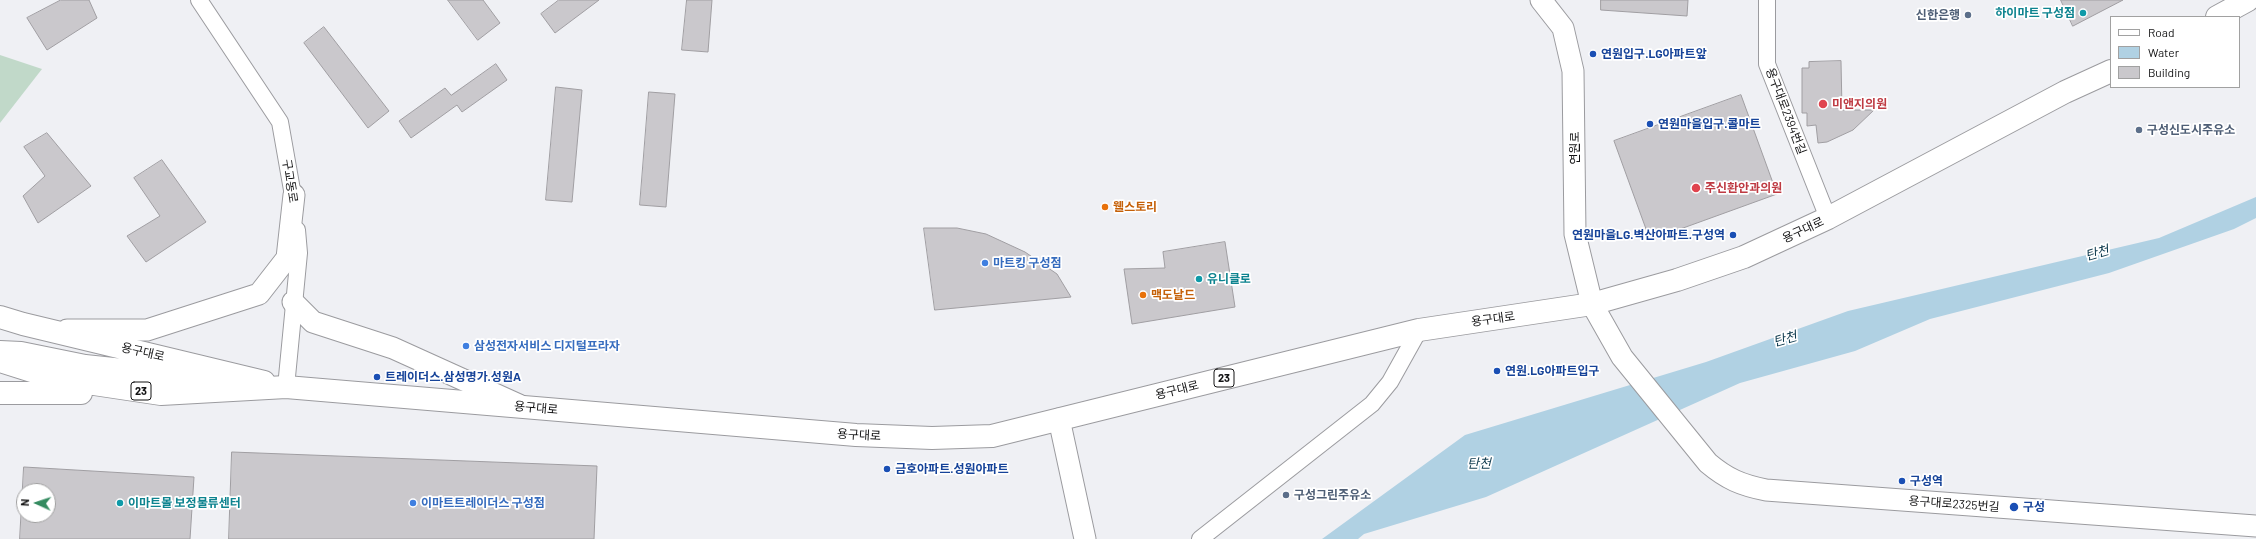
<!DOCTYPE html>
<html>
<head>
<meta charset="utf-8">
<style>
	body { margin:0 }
	#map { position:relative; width:2256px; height:539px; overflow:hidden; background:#eff0f4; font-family:Barlow,sans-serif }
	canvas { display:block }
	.legend { position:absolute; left:2110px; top:16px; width:130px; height:72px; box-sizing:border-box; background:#fff; border:1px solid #a1a1a1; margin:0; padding:5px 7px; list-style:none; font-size:12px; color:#141415 }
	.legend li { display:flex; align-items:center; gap:8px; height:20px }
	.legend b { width:20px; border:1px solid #a1a1a1 }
	.north { position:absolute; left:16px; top:483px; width:40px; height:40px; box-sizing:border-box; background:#fff; border:1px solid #a1a1a1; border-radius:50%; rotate:273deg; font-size:11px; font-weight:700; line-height:16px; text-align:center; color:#141415 }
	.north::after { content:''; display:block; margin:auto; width:14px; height:18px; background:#348b60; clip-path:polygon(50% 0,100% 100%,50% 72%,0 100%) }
</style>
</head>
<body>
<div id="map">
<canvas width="2256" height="539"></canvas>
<ul class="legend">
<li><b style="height:5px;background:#fff"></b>Road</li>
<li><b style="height:11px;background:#b0d1e3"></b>Water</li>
<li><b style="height:11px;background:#cac8cc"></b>Building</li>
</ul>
<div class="north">N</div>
</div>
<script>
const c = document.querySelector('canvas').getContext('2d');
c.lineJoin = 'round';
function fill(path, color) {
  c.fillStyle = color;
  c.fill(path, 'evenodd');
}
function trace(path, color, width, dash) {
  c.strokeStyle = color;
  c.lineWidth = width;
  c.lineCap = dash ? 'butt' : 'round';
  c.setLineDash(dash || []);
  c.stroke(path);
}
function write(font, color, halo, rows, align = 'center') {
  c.font = font + ' Barlow,"Noto Sans KR",sans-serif';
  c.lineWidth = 3.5;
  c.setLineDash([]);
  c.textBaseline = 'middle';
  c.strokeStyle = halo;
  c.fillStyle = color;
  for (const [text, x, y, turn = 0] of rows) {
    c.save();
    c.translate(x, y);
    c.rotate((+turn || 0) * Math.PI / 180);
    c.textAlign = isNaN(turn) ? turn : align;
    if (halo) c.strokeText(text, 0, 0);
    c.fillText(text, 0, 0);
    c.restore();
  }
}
fill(new Path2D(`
	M 0,55 L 42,69 L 0,123 Z`), '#c1d9c9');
fill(new Path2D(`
	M 2256,197 L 2256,218 L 2234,229 L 2109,273 L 1930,319 L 1855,351 L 1740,383 L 1486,497 L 1364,534 L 1358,539 L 1322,539 L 1465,435 L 1706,362 L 1848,311 L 2159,238 Z`), '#b0d1e3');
const building = new Path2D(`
	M 61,0 L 89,0 L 97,18 L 47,50 L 27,18 Z
	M 448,0 L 483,0 L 500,23 L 478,40 Z
	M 559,0 L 599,0 L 555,33 L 541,14 Z
	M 687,0 L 712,0 L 708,52 L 682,50 Z
	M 1601,0 L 1688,0 L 1687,16 L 1601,10 Z
	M 2061,0 L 2123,0 L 2073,26 Z
	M 324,27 L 389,111 L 368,128 L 304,43 Z
	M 1841,61 L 1842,110 L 1874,110 L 1853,130 L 1827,142 L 1818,143 L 1816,125 L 1807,126 L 1807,113 L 1802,113 L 1802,68 L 1809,68 L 1809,62 Z
	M 496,64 L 507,80 L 462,112 L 457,105 L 411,138 L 399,121 L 445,88 L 451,95 Z
	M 556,87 L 582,90 L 572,202 L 546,200 Z
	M 649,92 L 675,94 L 666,207 L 640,205 Z
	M 1741,95 L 1777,194 L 1650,240 L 1614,141 Z
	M 47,133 L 91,186 L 38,223 L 23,196 L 45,176 L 24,147 Z
	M 162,160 L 206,222 L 146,262 L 127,236 L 160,216 L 134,178 Z
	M 924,228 L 957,228 L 986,234 L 1025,252 L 1057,274 L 1071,297 L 935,310 Z
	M 1225,242 L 1235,307 L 1132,324 L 1124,269 L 1165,268 L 1163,252 Z
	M 232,452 L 597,466 L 594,539 L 229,539 Z
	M 24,467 L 194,477 L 190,539 L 20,539 ZM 24,491 L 48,491 L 48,515 L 24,515 Z`);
fill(building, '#cac8cc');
trace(building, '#a09ea2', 1);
const minor = new Path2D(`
	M 199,0 L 280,122 L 295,207
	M 1767,0 L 1767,64 L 1828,218
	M 286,387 L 299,253 L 297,230
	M 1200,539 L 1372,404 L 1390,382 L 1419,330`);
const tertiary = new Path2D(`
	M 1541,0 L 1563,28 L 1573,71 L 1575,234 L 1592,304 L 1622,357 L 1708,463 C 1727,479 1741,485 1766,490 L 2256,526
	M 293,302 L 313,322 L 393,348 L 519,405
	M 67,330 L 147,330 L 259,294 L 287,258 L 294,195
	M 1059,419 L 1085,539`);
const primary = new Path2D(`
	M 2217,17 L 2248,0
	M 0,317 L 23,324 L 264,382
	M 0,352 L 21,353 L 85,366 L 207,379
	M 0,361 L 54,378 L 161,394 L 286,387 L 856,435 L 932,438 L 992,436 L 1419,330 L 1592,304 L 1677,280 L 1744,257 L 1828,218 L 2065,92 L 2111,71
	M 0,393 L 81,393`);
trace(minor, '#9b9b9f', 18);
trace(tertiary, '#9b9b9f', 23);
trace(primary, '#9b9b9f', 24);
trace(minor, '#fff', 16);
trace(tertiary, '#fff', 21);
trace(primary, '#fff', 22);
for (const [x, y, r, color] of [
	[2083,13,4,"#0f9aa8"],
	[1968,15,4,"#5c6f8a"],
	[1593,54,4,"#1a4fb4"],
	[1823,104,5,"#e0444e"],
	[1650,124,4,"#1a4fb4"],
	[2139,130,4,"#5c6f8a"],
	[1696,188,5,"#e0444e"],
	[1105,207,4,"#e8710a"],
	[1733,235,4,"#1a4fb4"],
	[985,263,4,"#3f7fe0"],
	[1199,279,4,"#0f9aa8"],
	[1143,295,4,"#e8710a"],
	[466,346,4,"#3f7fe0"],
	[1497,371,4,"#1a4fb4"],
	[377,377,4,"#1a4fb4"],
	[887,469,4,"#1a4fb4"],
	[1902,481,4,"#1a4fb4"],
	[1286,495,4,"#5c6f8a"],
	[120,503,4,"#0f9aa8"],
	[413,503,4,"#3f7fe0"],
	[2014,507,5,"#1a4fb4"]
]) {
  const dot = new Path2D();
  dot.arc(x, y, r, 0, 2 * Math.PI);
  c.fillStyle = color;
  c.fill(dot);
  trace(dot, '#fff', 1.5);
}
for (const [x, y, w] of [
	[1224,378,20],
	[141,391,20]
]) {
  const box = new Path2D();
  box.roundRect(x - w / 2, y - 9, w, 18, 3);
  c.fillStyle = '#fff';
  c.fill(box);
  trace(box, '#141415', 1);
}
write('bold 11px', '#141415', null, [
	["23",1224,378],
	["23",141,391]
]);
write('bold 12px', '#0d838f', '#fff', [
	["하이마트 구성점",2075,13,"right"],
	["유니클로",1207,279],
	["이마트몰 보정물류센터",128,503]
], 'left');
write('bold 12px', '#4e5e75', '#fff', [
	["신한은행",1960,15,"right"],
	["구성신도시주유소",2147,130],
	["구성그린주유소",1294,495]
], 'left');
write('bold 12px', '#164399', '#fff', [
	["연원입구.LG아파트앞",1601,54],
	["연원마을입구.콜마트",1658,124],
	["연원마을LG.벽산아파트.구성역",1725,235,"right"],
	["연원.LG아파트입구",1505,371],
	["트레이더스.삼성명가.성원A",385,377],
	["금호아파트.성원아파트",895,469],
	["구성역",1910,481],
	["구성",2023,507]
], 'left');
write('bold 12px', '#be3a42', '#fff', [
	["미앤지의원",1832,104],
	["주신환안과의원",1705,188]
], 'left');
write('12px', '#141415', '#fff', [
	["용구대로2394번길",1786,111,69],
	["연원로",1575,148,-90],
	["구교동로",290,181,81],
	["용구대로",1803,230,-25],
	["용구대로",1493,319,-8],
	["용구대로",143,352,13],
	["용구대로",1177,390,-14],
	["용구대로",536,408,5],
	["용구대로",859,435,3],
	["용구대로2325번길",1954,504,4]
]);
write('bold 12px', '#c56008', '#fff', [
	["웰스토리",1113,207],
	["맥도날드",1151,295]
], 'left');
write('bold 12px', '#366cbe', '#fff', [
	["마트킹 구성점",993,263],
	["삼성전자서비스 디지털프라자",474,346],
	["이마트트레이더스 구성점",421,503]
], 'left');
write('italic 13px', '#0d394d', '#fff', [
	["탄천",2097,253,-16],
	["탄천",1785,339,-16],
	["탄천",1479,464]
]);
</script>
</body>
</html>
